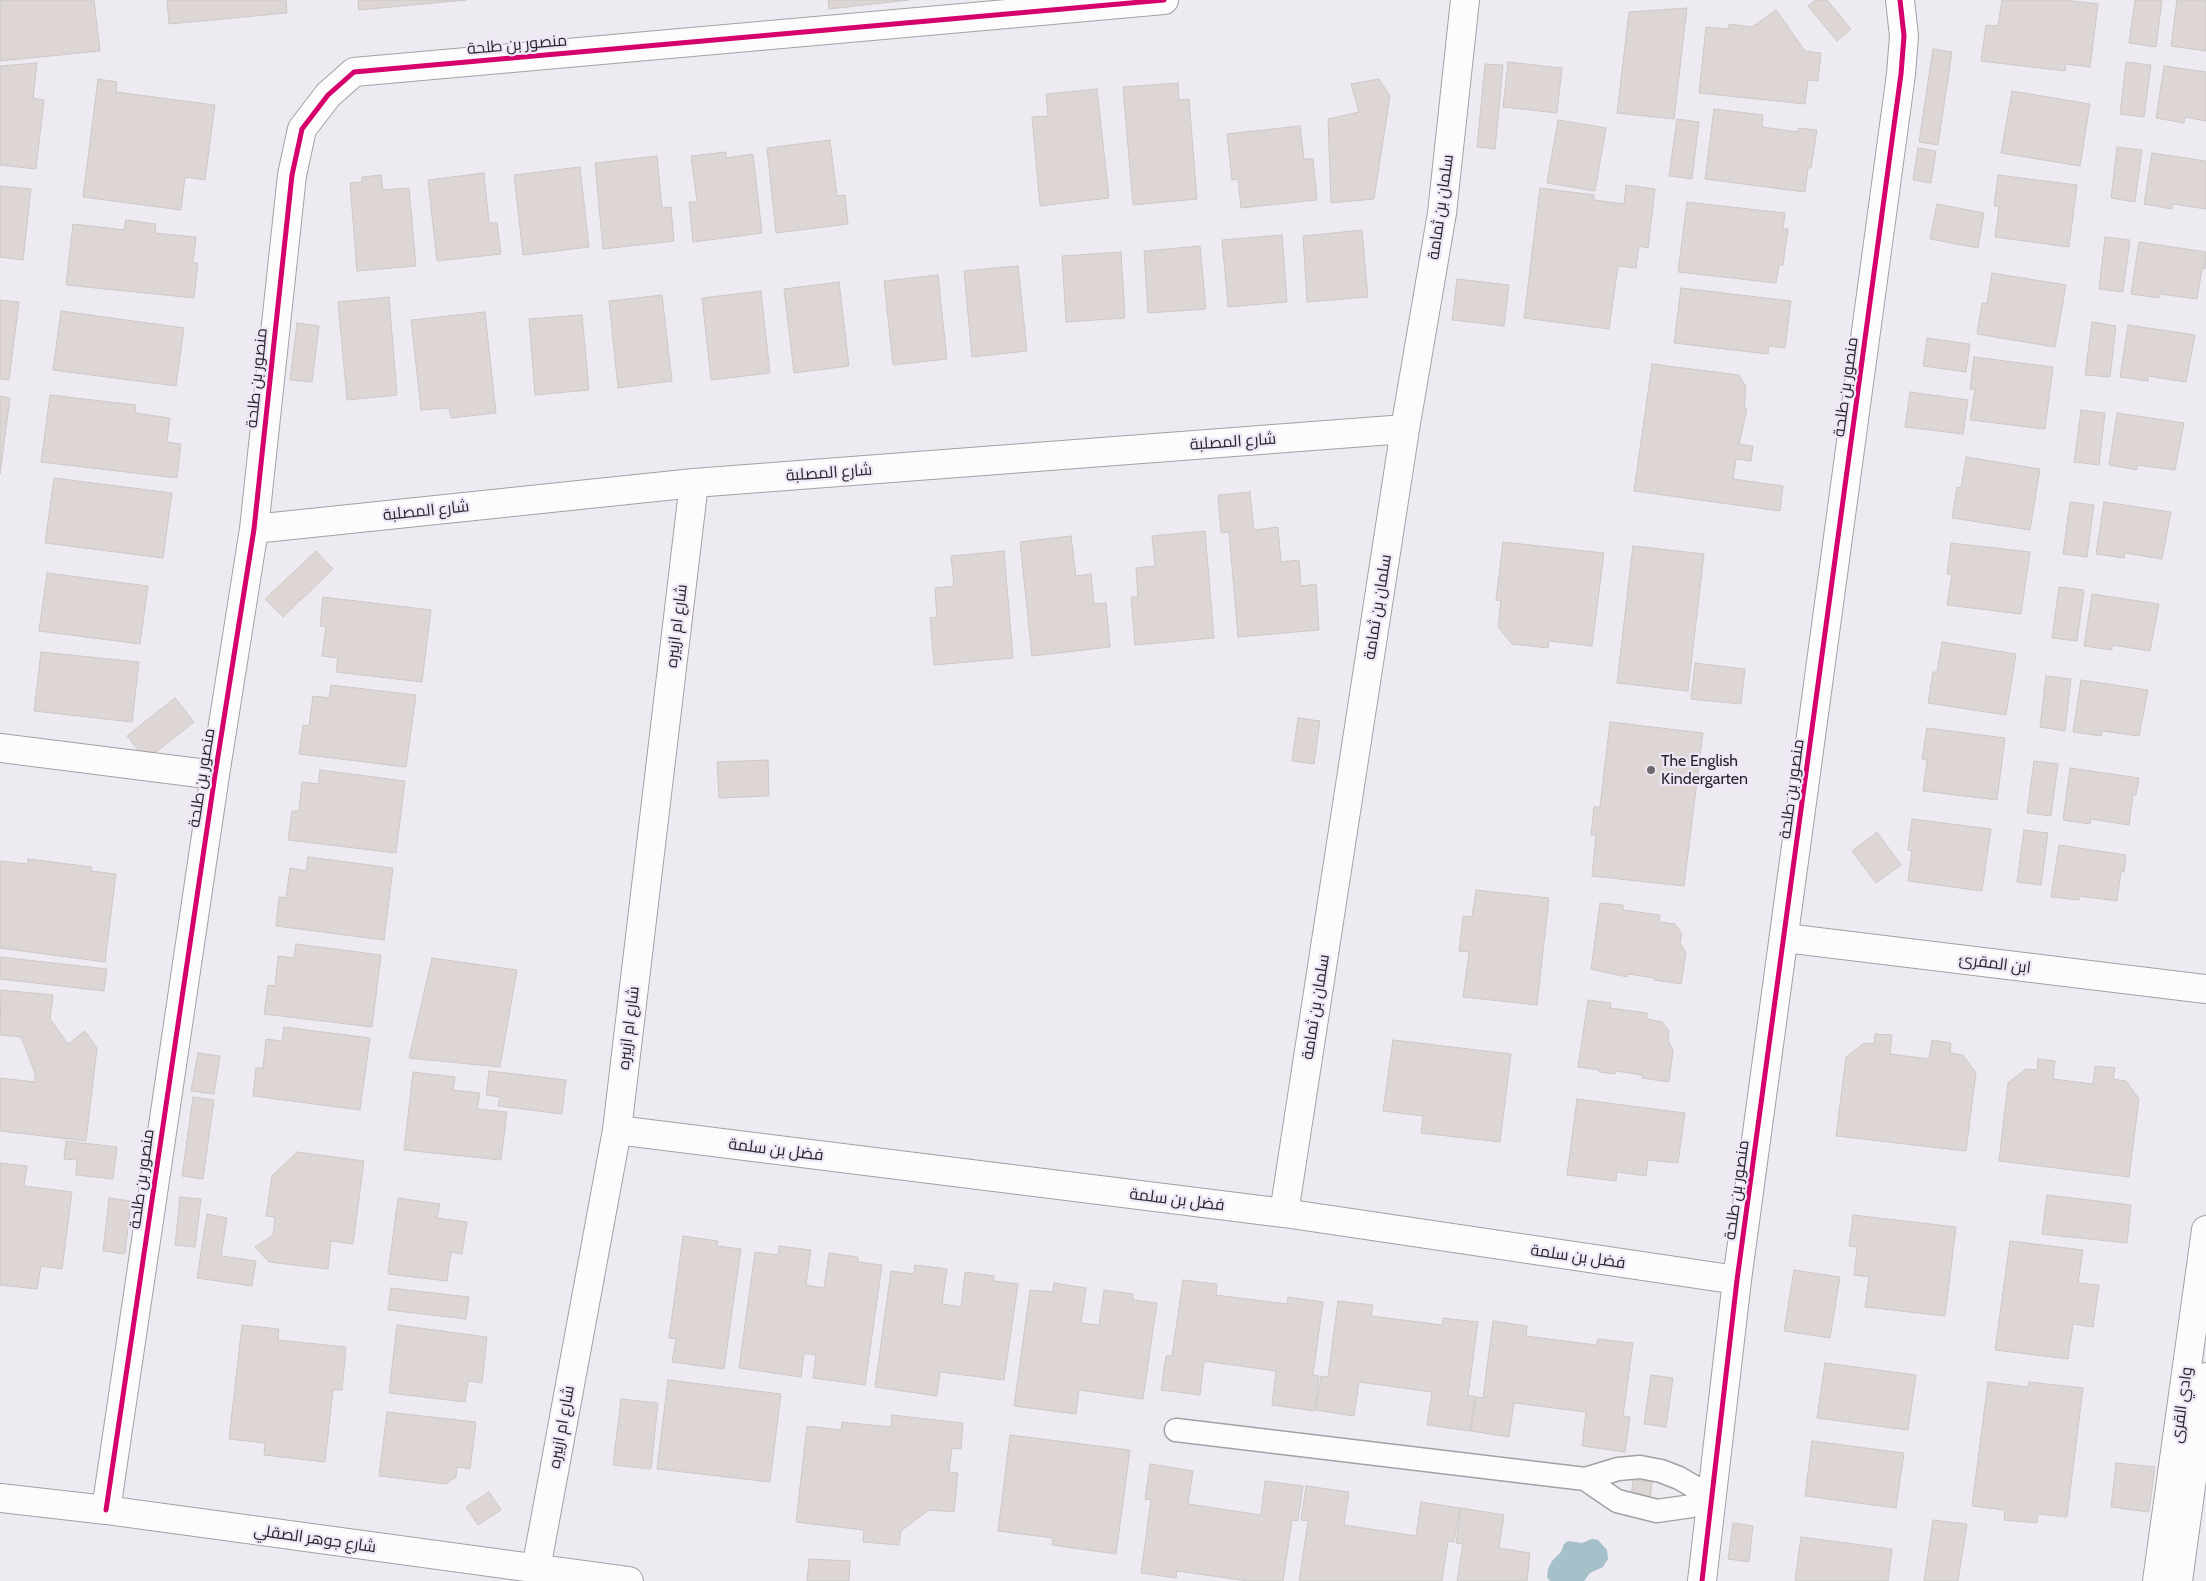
<!DOCTYPE html>
<html>
<head>
<meta charset="utf-8">
<style>
	body { margin:0 }
	canvas { display:block; background:#eeeaf2 }
</style>
</head>
<body>
<canvas width="2206" height="1581"></canvas>
<script>
const c = document.querySelector('canvas').getContext('2d');
c.lineJoin = 'round';
function fillPath(path, color) {
  c.fillStyle = color;
  c.fill(path, 'evenodd');
}
function poly(rows) {
  const path = new Path2D();
  for (const r of rows) {
    path.moveTo(r[0], r[1]);
    for (let i = 2; i < r.length; i += 2) path.lineTo(r[i], r[i + 1]);
  }
  return path;
}
function trace(path, color, width, dash) {
  c.strokeStyle = color;
  c.lineWidth = width;
  c.lineCap = dash ? 'butt' : 'round';
  c.setLineDash(dash || []);
  c.stroke(path);
}
function label(font, color, halo, rows, align = 'center') {
  c.font = font + ' Cabin,Cairo,sans-serif';
  c.lineWidth = 4.5;
  c.setLineDash([]);
  c.textBaseline = 'middle';
  c.strokeStyle = halo;
  c.fillStyle = color;
  for (const [text, x, y, turn = 0] of rows) {
    c.save();
    c.translate(x, y);
    c.rotate((+turn || 0) * Math.PI / 180);
    c.textAlign = isNaN(turn) ? turn : align;
    if (halo) c.strokeText(text, 0, 0);
    c.fillText(text, 0, 0);
    c.restore();
  }
}
fillPath(poly([
	[1592,1539,1598,1540,1607,1550,1608,1559,1603,1567,1590,1573,1584,1581,1550,1581,1547,1577,1548,1569,1552,1561,1561,1552,1564,1544,1568,1541,1582,1543]
]), '#a5c0c9');
const building = poly([
	[0,0,94,0,100,51,0,61,0,0],
	[167,0,286,0,287,13,169,24,167,0],
	[358,0,466,0,359,10,358,0],
	[828,0,909,0,829,9,828,0],
	[1815,0,1827,0,1851,29,1837,41,1808,6,1815,0],
	[2002,0,2064,0,2098,4,2090,67,2066,64,2065,71,1981,61,1986,25,1998,26,2002,0],
	[2135,0,2162,0,2156,47,2129,43,2135,0],
	[2177,0,2206,0,2206,51,2171,46,2177,0],
	[1687,8,1674,119,1617,113,1629,12,1687,8],
	[1776,10,1805,51,1821,53,1818,81,1808,80,1805,104,1699,93,1706,27,1729,29,1729,24,1752,27,1776,10],
	[1933,49,1952,52,1938,145,1919,142,1933,49],
	[1508,62,1562,68,1557,113,1503,107,1508,62],
	[2126,62,2151,65,2144,117,2120,114,2126,62],
	[37,63,33,98,44,100,36,169,0,165,0,66,37,63],
	[1485,64,1503,65,1495,149,1477,147,1485,64],
	[2164,66,2206,72,2206,121,2185,117,2184,123,2156,118,2164,66],
	[98,79,117,82,116,92,215,105,205,180,185,177,181,210,83,197,98,79],
	[1379,79,1390,96,1374,199,1331,203,1328,119,1359,112,1351,84,1379,79],
	[1178,83,1179,100,1189,99,1197,199,1133,205,1123,87,1178,83],
	[1097,89,1109,198,1040,206,1032,117,1048,116,1046,94,1097,89],
	[2012,91,2090,104,2080,166,2001,153,2012,91],
	[1714,109,1763,115,1762,127,1798,132,1798,128,1817,130,1811,168,1808,168,1805,192,1705,179,1714,109],
	[1677,119,1699,122,1692,179,1669,176,1677,119],
	[1558,120,1606,128,1595,191,1547,183,1558,120],
	[1300,126,1304,159,1313,159,1317,200,1241,208,1238,179,1232,180,1227,134,1300,126],
	[830,140,837,196,845,195,848,224,776,233,767,148,830,140],
	[2117,147,2142,150,2135,202,2111,198,2117,147],
	[1918,148,1936,151,1931,183,1913,180,1918,148],
	[726,152,726,158,753,154,762,233,693,242,689,202,697,202,691,156,726,152],
	[2152,153,2206,161,2206,209,2173,204,2172,209,2144,204,2152,153],
	[657,156,662,208,671,207,674,241,603,249,595,163,657,156],
	[580,167,589,247,523,255,514,175,580,167],
	[484,173,489,223,497,223,501,254,437,261,428,180,484,173],
	[381,175,383,190,409,188,416,266,357,271,350,183,362,182,362,177,381,175],
	[1998,175,2077,185,2069,247,1995,237,1999,207,1994,206,1998,175],
	[1626,185,1655,189,1648,248,1639,246,1636,268,1618,266,1609,329,1524,318,1540,188,1594,195,1594,200,1624,204,1626,185],
	[0,186,31,189,23,260,0,257,0,186],
	[1687,202,1785,213,1783,229,1788,229,1783,265,1779,265,1776,283,1678,272,1687,202],
	[1937,204,1984,213,1978,248,1930,239,1937,204],
	[126,220,156,224,155,233,196,237,193,263,198,263,194,298,66,285,73,224,124,230,126,220],
	[1362,230,1368,297,1307,302,1303,236,1362,230],
	[1282,235,1287,302,1228,307,1222,240,1282,235],
	[2105,237,2130,240,2123,292,2099,289,2105,237],
	[2139,242,2206,252,2205,269,2202,269,2197,299,2160,294,2159,298,2131,294,2139,242],
	[1200,246,1206,309,1148,313,1144,251,1200,246],
	[1121,252,1125,318,1066,322,1062,256,1121,252],
	[1018,266,1027,351,972,357,964,271,1018,266],
	[1992,273,2066,285,2055,347,1977,334,1982,303,1987,304,1992,273],
	[938,275,947,359,893,365,884,281,938,275],
	[1457,279,1509,285,1504,326,1452,320,1457,279],
	[839,282,849,366,794,373,784,289,839,282],
	[1681,288,1791,301,1785,348,1769,346,1768,354,1674,343,1681,288],
	[761,291,770,373,711,380,702,298,761,291],
	[662,295,672,381,618,388,609,301,662,295],
	[389,297,397,395,347,400,338,302,389,297],
	[0,300,19,302,9,380,0,379,0,300],
	[61,311,184,328,176,386,53,370,61,311],
	[485,312,496,413,451,418,449,408,421,410,411,320,485,312],
	[582,315,589,390,535,395,529,319,582,315],
	[2092,322,2116,326,2110,377,2085,375,2092,322],
	[297,323,319,326,312,382,290,380,297,323],
	[2128,325,2195,335,2186,382,2148,376,2148,381,2120,377,2128,325],
	[1927,338,1970,344,1966,372,1923,366,1927,338],
	[1974,357,2053,367,2045,429,1970,420,1975,389,1970,389,1974,357],
	[1652,364,1739,375,1746,387,1744,409,1747,409,1739,444,1753,446,1751,461,1736,459,1733,479,1783,486,1780,511,1634,491,1652,364],
	[1910,392,1968,400,1963,434,1905,427,1910,392],
	[50,395,136,405,135,413,170,418,167,442,181,444,177,478,41,462,50,395],
	[0,396,10,398,0,474,0,396],
	[2081,410,2105,413,2099,465,2074,462,2081,410],
	[2117,413,2184,423,2175,470,2137,465,2137,470,2109,465,2117,413],
	[1966,457,2040,469,2030,530,1952,518,1957,487,1961,488,1966,457],
	[54,478,172,493,163,558,45,543,54,478],
	[1250,492,1254,530,1278,527,1281,562,1299,560,1301,586,1316,584,1319,630,1238,637,1229,532,1221,533,1218,495,1250,492],
	[2070,502,2094,505,2087,557,2063,554,2070,502],
	[2104,502,2171,512,2162,559,2125,553,2124,558,2096,554,2104,502],
	[1205,531,1214,638,1135,645,1131,597,1138,597,1136,568,1155,566,1152,536,1205,531],
	[1071,536,1076,576,1091,574,1094,604,1106,603,1110,647,1032,656,1020,542,1071,536],
	[1503,542,1604,553,1592,646,1549,641,1548,648,1512,644,1498,627,1501,601,1496,600,1503,542],
	[1951,543,2030,552,2021,614,1947,605,1952,574,1947,574,1951,543],
	[1633,546,1704,554,1688,691,1617,683,1633,546],
	[316,551,333,569,283,617,265,599,316,551],
	[1004,551,1013,658,934,665,930,618,937,617,935,588,954,586,951,556,1004,551],
	[47,573,148,586,140,644,39,631,47,573],
	[2059,587,2084,590,2077,641,2052,638,2059,587],
	[2092,594,2159,604,2150,651,2112,645,2112,650,2084,646,2092,594],
	[323,597,431,610,422,682,336,672,338,658,322,656,326,627,320,626,323,597],
	[1942,642,2016,654,2006,715,1928,703,1933,672,1937,672,1942,642],
	[41,652,139,662,132,722,34,711,41,652],
	[1695,663,1745,669,1741,704,1691,699,1695,663],
	[2046,676,2071,679,2065,731,2040,727,2046,676],
	[2081,680,2148,690,2139,736,2102,731,2101,736,2073,732,2081,680],
	[331,685,416,695,406,767,299,754,303,725,309,726,313,696,329,698,331,685],
	[175,698,194,722,146,760,127,736,175,698],
	[1298,718,1320,721,1314,764,1292,761,1298,718],
	[1610,722,1703,733,1684,886,1592,876,1596,835,1591,835,1594,807,1600,807,1610,722],
	[1927,728,2005,738,1997,800,1923,791,1927,760,1922,759,1927,728],
	[768,760,769,796,719,798,717,762,768,760],
	[2034,761,2058,764,2051,816,2027,813,2034,761],
	[2070,768,2139,778,2136,795,2133,795,2129,825,2091,819,2090,824,2063,820,2070,768],
	[320,770,405,781,396,853,288,840,292,811,299,811,302,782,318,784,320,770],
	[1912,819,1991,829,1982,891,1908,881,1912,851,1908,850,1912,819],
	[2024,830,2048,833,2041,885,2017,882,2024,830],
	[1877,832,1901,865,1876,883,1852,851,1877,832],
	[2059,845,2126,855,2124,872,2121,871,2117,901,2079,896,2079,900,2051,897,2059,845],
	[308,857,393,868,384,940,276,926,279,897,286,898,290,868,306,871,308,857],
	[28,859,92,867,91,871,116,874,105,962,0,948,0,861,28,864,28,859],
	[1476,890,1549,898,1537,1005,1463,997,1469,952,1459,951,1463,916,1472,917,1476,890],
	[1600,903,1623,905,1623,910,1660,915,1659,922,1675,924,1682,934,1680,943,1686,953,1681,984,1654,980,1655,978,1628,974,1627,977,1591,969,1600,903],
	[296,944,381,955,372,1027,264,1014,268,985,275,986,278,956,294,958,296,944],
	[0,957,107,969,104,991,0,979,0,957],
	[432,958,517,970,500,1067,409,1058,432,958],
	[1,990,53,995,50,1019,68,1044,85,1031,97,1048,86,1141,0,1131,0,1078,35,1082,35,1073,21,1037,0,1035,1,990],
	[1588,1000,1611,1003,1610,1008,1647,1013,1647,1019,1662,1022,1669,1031,1668,1040,1673,1051,1669,1082,1642,1078,1642,1075,1616,1071,1615,1074,1599,1072,1599,1070,1578,1067,1588,1000],
	[284,1027,370,1038,360,1110,253,1096,256,1068,263,1068,266,1039,282,1041,284,1027],
	[1875,1034,1892,1035,1890,1054,1929,1059,1932,1040,1951,1043,1950,1053,1963,1055,1976,1073,1966,1151,1836,1136,1846,1057,1864,1043,1874,1044,1875,1034],
	[1393,1040,1511,1054,1500,1142,1421,1133,1423,1116,1383,1111,1393,1040],
	[198,1053,220,1056,214,1094,191,1091,198,1053],
	[2038,1059,2055,1061,2053,1079,2093,1084,2095,1066,2115,1068,2113,1079,2126,1081,2139,1099,2129,1177,1999,1161,2008,1083,2026,1069,2037,1070,2038,1059],
	[489,1071,566,1080,562,1114,498,1106,500,1097,486,1095,489,1071],
	[413,1072,455,1077,453,1090,480,1093,477,1109,507,1112,501,1160,404,1150,413,1072],
	[193,1097,214,1100,203,1179,182,1176,193,1097],
	[1577,1099,1685,1113,1678,1163,1648,1160,1646,1176,1617,1172,1616,1181,1567,1175,1577,1099],
	[66,1141,117,1147,113,1179,76,1175,77,1160,64,1159,66,1141],
	[297,1152,364,1161,353,1244,331,1241,328,1269,269,1262,255,1247,273,1235,275,1217,266,1216,272,1176,297,1152],
	[0,1163,27,1166,24,1186,72,1192,62,1269,41,1266,37,1289,0,1285,0,1163],
	[2047,1195,2131,1205,2127,1243,2042,1234,2047,1195],
	[180,1197,201,1199,195,1247,175,1245,180,1197],
	[109,1198,131,1201,125,1254,103,1251,109,1198],
	[398,1198,440,1204,437,1218,467,1222,462,1254,451,1252,447,1281,388,1274,398,1198],
	[207,1214,227,1218,221,1256,256,1261,252,1286,197,1278,207,1214],
	[1853,1215,1956,1227,1945,1316,1865,1307,1869,1277,1854,1275,1857,1247,1849,1246,1853,1215],
	[683,1236,718,1241,717,1246,741,1249,724,1369,672,1362,676,1339,669,1338,683,1236],
	[2010,1241,2083,1250,2078,1283,2099,1285,2093,1327,2073,1324,2068,1359,1995,1350,2010,1241],
	[779,1246,811,1250,806,1285,824,1288,829,1253,858,1257,858,1262,882,1265,865,1385,813,1378,816,1355,804,1353,801,1377,739,1368,755,1252,778,1255,779,1246],
	[915,1265,947,1269,942,1304,961,1307,965,1272,994,1276,994,1281,1018,1284,1004,1380,940,1372,937,1396,875,1387,891,1271,914,1274,915,1265],
	[1794,1270,1840,1277,1830,1338,1784,1331,1794,1270],
	[1183,1280,1217,1284,1216,1295,1287,1304,1288,1297,1323,1302,1313,1375,1319,1376,1315,1411,1272,1405,1276,1371,1204,1361,1200,1395,1161,1390,1166,1356,1172,1356,1183,1280],
	[1054,1283,1086,1288,1081,1323,1099,1325,1104,1290,1133,1294,1133,1300,1157,1303,1143,1399,1079,1390,1076,1414,1014,1406,1030,1290,1053,1292,1054,1283],
	[391,1288,469,1297,466,1319,388,1310,391,1288],
	[1338,1301,1373,1305,1371,1316,1442,1325,1443,1318,1478,1322,1468,1396,1475,1396,1470,1431,1427,1425,1432,1392,1359,1382,1354,1416,1316,1410,1321,1376,1328,1377,1338,1301],
	[1493,1321,1527,1326,1526,1336,1596,1345,1598,1339,1633,1343,1623,1416,1630,1417,1625,1452,1582,1446,1586,1412,1514,1403,1509,1437,1471,1431,1476,1397,1483,1398,1493,1321],
	[242,1325,279,1329,278,1340,346,1347,342,1390,333,1390,325,1462,264,1455,265,1443,229,1439,242,1325],
	[397,1325,487,1337,482,1383,468,1381,465,1402,389,1393,397,1325],
	[1825,1363,1916,1375,1908,1430,1817,1418,1825,1363],
	[1651,1375,1673,1378,1666,1427,1644,1424,1651,1375],
	[668,1380,781,1394,770,1482,657,1469,668,1380],
	[1988,1382,2028,1387,2029,1382,2083,1388,2067,1517,2038,1514,2037,1523,2004,1520,2005,1510,1972,1506,1988,1382],
	[621,1399,658,1403,651,1469,613,1465,621,1399],
	[387,1412,476,1422,470,1469,457,1467,456,1477,446,1484,379,1476,387,1412],
	[892,1415,963,1423,961,1449,952,1448,949,1472,958,1473,954,1512,929,1510,901,1531,899,1545,863,1542,864,1530,796,1522,807,1426,841,1430,842,1422,891,1427,892,1415],
	[1010,1435,1130,1450,1116,1554,1052,1545,1053,1538,998,1531,1010,1435],
	[1812,1441,1904,1453,1896,1508,1805,1496,1812,1441],
	[2116,1463,2155,1467,2149,1512,2111,1507,2116,1463],
	[1150,1464,1193,1471,1188,1504,1261,1515,1265,1481,1303,1486,1298,1521,1292,1520,1283,1581,1248,1581,1177,1571,1176,1578,1141,1573,1151,1500,1145,1499,1150,1464],
	[1633,1480,1652,1482,1650,1500,1631,1499,1633,1480],
	[1306,1486,1349,1492,1344,1525,1416,1536,1421,1502,1460,1508,1454,1542,1448,1541,1442,1581,1299,1581,1308,1521,1301,1520,1306,1486],
	[489,1492,501,1510,478,1525,466,1507,489,1492],
	[1461,1508,1504,1515,1499,1548,1530,1553,1527,1581,1457,1581,1463,1544,1456,1543,1461,1508],
	[1933,1520,1967,1524,1958,1581,1924,1581,1933,1520],
	[1733,1523,1753,1526,1749,1562,1728,1559,1733,1523],
	[1801,1537,1892,1549,1888,1581,1795,1581,1801,1537],
	[809,1559,850,1561,849,1581,807,1581,809,1559]
]);
fillPath(building, '#ddd6d5');
trace(building, '#ccc8c9', 1);
const lane = poly([
	[1176,1430,1585,1479,1618,1469,1640,1467,1661,1471,1679,1478,1710,1496],
	[1585,1479,1617,1501,1657,1511,1692,1506,1710,1496]
]);
const street = poly([
	[254,529,694,483,1405,429],
	[0,748,215,775],
	[1785,938,2206,989],
	[617,1130,1284,1213,1737,1280],
	[1284,1213,1405,429,1442,213,1465,0],
	[0,1498,106,1510,629,1581],
	[106,1510,215,775,254,529,292,175,302,129,328,95,354,72,1164,0],
	[536,1569,617,1130,694,483],
	[1702,1581,1737,1280,1901,74,1904,36,1900,0],
	[2157,1581,2206,1230],
	[2178,1581,2206,1377]
]);
trace(lane, '#a3a0a6', 25);
trace(street, '#a3a0a6', 30);
trace(lane, '#fcfcfd', 22);
trace(street, '#fcfcfd', 28);
trace(poly([
	[106,1510,215,775,254,529,292,175,302,129,328,95,354,72,1164,0],
	[1702,1581,1737,1280,1901,74,1904,36,1900,0]
]), '#d6006c', 5);
for (const [x, y, r, color] of [
	[1651,770,5,"#6c696f"]
]) {
  const dot = new Path2D();
  dot.arc(x, y, r, 0, 2 * Math.PI);
  c.fillStyle = color;
  c.fill(dot);
  trace(dot, '#eee6f6', 2);
}
label('16px', '#262429', '#eee6f6', [
	["منصور بن طلحة",517,45,-5],
	["سلمان بن ثمامة",1441,207,-82],
	["منصور بن طلحة",257,378,-84],
	["منصور بن طلحة",1846,387,-82],
	["شارع المصلبة",1233,442,-4],
	["شارع المصلبة",829,473,-4],
	["شارع المصلبة",426,511,-6],
	["سلمان بن ثمامة",1378,607,-81],
	["شارع ام ازبيره",677,626,-83],
	["منصور بن طلحة",202,778,-81],
	["منصور بن طلحة",1792,789,-82],
	["ابن المقرئ",1995,964,7],
	["سلمان بن ثمامة",1316,1007,-81],
	["شارع ام ازبيره",629,1028,-83],
	["فضل بن سلمة",776,1150,7],
	["منصور بن طلحة",142,1179,-82],
	["منصور بن طلحة",1737,1190,-82],
	["فضل بن سلمة",1177,1200,7],
	["فضل بن سلمة",1578,1257,8],
	["وادي القرى",2182,1405,-82],
	["شارع ام ازبيره",562,1427,-80],
	["شارع جوهر الصقلي",315,1539,8]
]);
label('16px', '#262429', '#eee6f6', [
	["The English",1661,761],
	["Kindergarten",1661,779]
], 'left');
</script>
</body>
</html>
